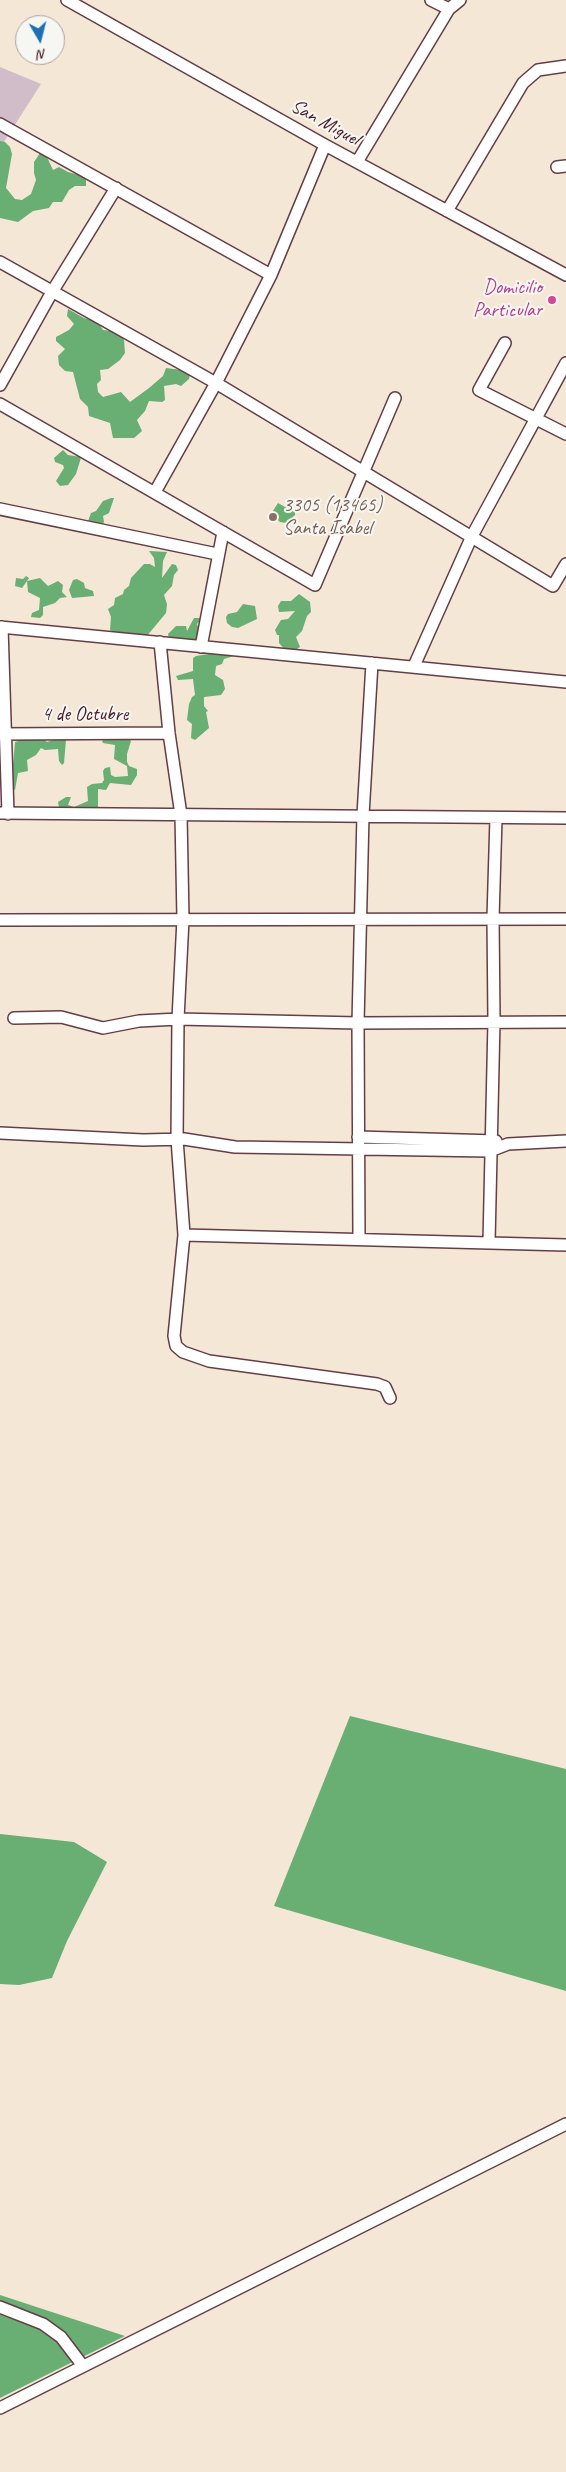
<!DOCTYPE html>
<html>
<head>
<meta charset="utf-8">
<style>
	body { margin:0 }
	#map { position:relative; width:566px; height:2472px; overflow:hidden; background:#f4e7d6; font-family:Caveat,sans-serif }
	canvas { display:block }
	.north { position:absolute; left:15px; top:15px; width:50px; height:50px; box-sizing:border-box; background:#f6f6f2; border:1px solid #b1a0a2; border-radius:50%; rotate:172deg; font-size:14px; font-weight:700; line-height:20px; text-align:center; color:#4a1f2b }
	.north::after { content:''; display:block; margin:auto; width:18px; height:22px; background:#1f6fb2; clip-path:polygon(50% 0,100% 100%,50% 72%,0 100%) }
</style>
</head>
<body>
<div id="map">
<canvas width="566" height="2472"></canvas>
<div class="north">N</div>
</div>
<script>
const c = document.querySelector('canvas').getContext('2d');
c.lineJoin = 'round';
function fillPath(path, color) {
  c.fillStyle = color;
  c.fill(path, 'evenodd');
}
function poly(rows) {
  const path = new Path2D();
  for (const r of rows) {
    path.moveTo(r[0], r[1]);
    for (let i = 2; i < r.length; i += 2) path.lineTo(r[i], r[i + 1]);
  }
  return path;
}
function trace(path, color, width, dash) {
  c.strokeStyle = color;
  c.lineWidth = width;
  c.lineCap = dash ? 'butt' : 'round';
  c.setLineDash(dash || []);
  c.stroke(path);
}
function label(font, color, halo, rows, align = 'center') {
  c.font = font + ' Caveat,sans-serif';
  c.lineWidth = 4;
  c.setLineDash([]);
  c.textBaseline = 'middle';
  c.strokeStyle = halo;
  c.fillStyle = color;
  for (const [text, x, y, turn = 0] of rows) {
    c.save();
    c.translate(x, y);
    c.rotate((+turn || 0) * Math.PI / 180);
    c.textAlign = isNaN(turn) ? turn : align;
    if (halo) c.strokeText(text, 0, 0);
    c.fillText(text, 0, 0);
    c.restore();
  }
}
fillPath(poly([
	[0,67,41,84,0,148]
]), '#d1bdc9');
fillPath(poly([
	[0,141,5,142,10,147,12,154,6,188,15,199,22,200,31,194,36,180,34,173,34,162,40,153,44,153,46,155,53,170,59,167,68,172,83,176,86,178,86,186,75,186,69,190,62,202,53,202,49,208,33,211,18,222,0,218],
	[68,309,84,318,98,322,103,330,112,331,122,337,124,340,125,353,120,360,108,369,100,370,101,380,97,384,98,392,103,397,121,392,130,402,149,388,163,376,166,368,182,370,190,374,189,379,181,386,176,384,164,386,165,400,162,402,149,401,145,411,137,420,142,431,134,438,113,438,110,423,89,416,88,407,80,399,73,372,65,371,59,365,58,356,65,349,56,341,56,337,69,330,74,324,67,316],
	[63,450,68,455,81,457,80,461,76,474,68,485,60,486,56,481,64,468,63,465,55,462,54,458],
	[111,498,114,498,109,513,103,516,104,522,102,526,87,524,91,513,96,511,103,501],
	[278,503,285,507,288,506,295,512,295,515,286,523,280,522,271,514],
	[149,551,167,552,163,561,162,578,172,564,176,565,178,570,174,575,172,586,164,595,167,604,166,613,146,637,140,634,119,635,110,630,111,617,108,609,114,605,115,598,123,594,124,590,129,586,131,578,144,564,150,564,155,567,154,558],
	[26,576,29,578,27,581,40,578,48,586,58,581,63,585,62,592,67,597,60,598,55,603,43,607,43,615,40,618,31,617,32,613,39,610,40,598,28,592,27,581,22,588,15,586,16,578,23,579],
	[77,579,84,583,85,588,93,591,94,596,72,598,69,590,73,580],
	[299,594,310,602,311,612,307,616,302,631,296,637,300,647,293,652,286,651,279,643,279,635,277,635,275,630,281,620,288,619,295,611,279,612,278,606,281,601,291,601],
	[243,604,255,606,257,619,238,628,232,627,227,623,226,617,228,614,237,612],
	[194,618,202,618,197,624,200,633,196,642,170,642,168,634,176,626,186,626,187,631],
	[215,653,237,655,224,659,222,664,216,666,215,675,223,680,225,689,221,695,204,697,204,706,208,711,206,712,209,728,195,740,191,738,192,724,187,720,189,704,192,697,195,695,193,679,178,680,176,676,193,671,193,658,196,656],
	[62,737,66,740,64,763,62,765,59,761,58,749,45,750,41,748,36,755,27,760,28,771,18,773,15,790,11,788,15,742,24,739,44,739,47,742],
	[105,739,129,739,131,741,127,754,127,762,129,766,137,769,137,775,131,785,110,783,106,790,98,789,98,808,94,811,59,807,58,802,66,797,71,797,68,805,74,807,88,801,87,787,92,784,102,783,104,780,103,771,105,768,110,767,111,775,115,777,128,776,127,766,114,759,115,745,103,743,102,741],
	[350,1716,566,1769,566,1991,274,1906],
	[0,1834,74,1842,107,1862,67,1941,52,1978,19,1985,0,1984],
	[0,2295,125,2336,0,2398]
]), '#69ae73');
const minor = poly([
	[67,0,325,145,566,275],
	[431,0,449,9],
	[0,124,271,275],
	[357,162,449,9,460,0],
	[557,167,566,166],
	[447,211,523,83,538,70,566,66],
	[0,262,216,383,553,586,566,564],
	[505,343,479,390,566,434],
	[0,385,52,292,116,188],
	[0,404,315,585,395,398],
	[155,492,216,383,271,275,325,145],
	[0,509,217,554],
	[0,627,566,682],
	[2,627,8,814],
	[160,642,169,733,181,815,183,919,178,1019,177,1139,184,1235,174,1336,176,1346,183,1352,209,1361,377,1384,385,1387,390,1398],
	[201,647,223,532],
	[414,666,472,536,566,363],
	[0,734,169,733],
	[0,813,566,818],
	[0,920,566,919],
	[14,1018,61,1017,103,1028,139,1021,178,1019,358,1023,566,1022],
	[0,1133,143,1140,184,1139,235,1147,490,1151,508,1144,566,1141],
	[358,1137,496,1141],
	[184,1235,566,1245],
	[359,1238,358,1023,363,815,372,663],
	[489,1242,494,1021,493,918,496,818],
	[0,2307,43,2324,61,2337,83,2366],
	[0,2408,566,2124]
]);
trace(minor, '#643d45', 14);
trace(minor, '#fff', 11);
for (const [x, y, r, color] of [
	[552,300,5,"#d1479c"],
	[273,517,5,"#8d6e63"]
]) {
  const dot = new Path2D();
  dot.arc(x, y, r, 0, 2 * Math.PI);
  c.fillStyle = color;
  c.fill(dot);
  trace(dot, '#f6f6f2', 2);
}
label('20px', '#4a1f2b', '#f6f6f2', [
	["San Miguel",325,123,29],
	["4 de Octubre",85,715]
]);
label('20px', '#b23c85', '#f6f6f2', [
	["Domicilio",542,288],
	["Particular",542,311]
], 'right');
label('20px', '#785e54', '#f6f6f2', [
	["3305 (13465)",283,506],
	["Santa Isabel",283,529]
], 'left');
</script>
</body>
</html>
